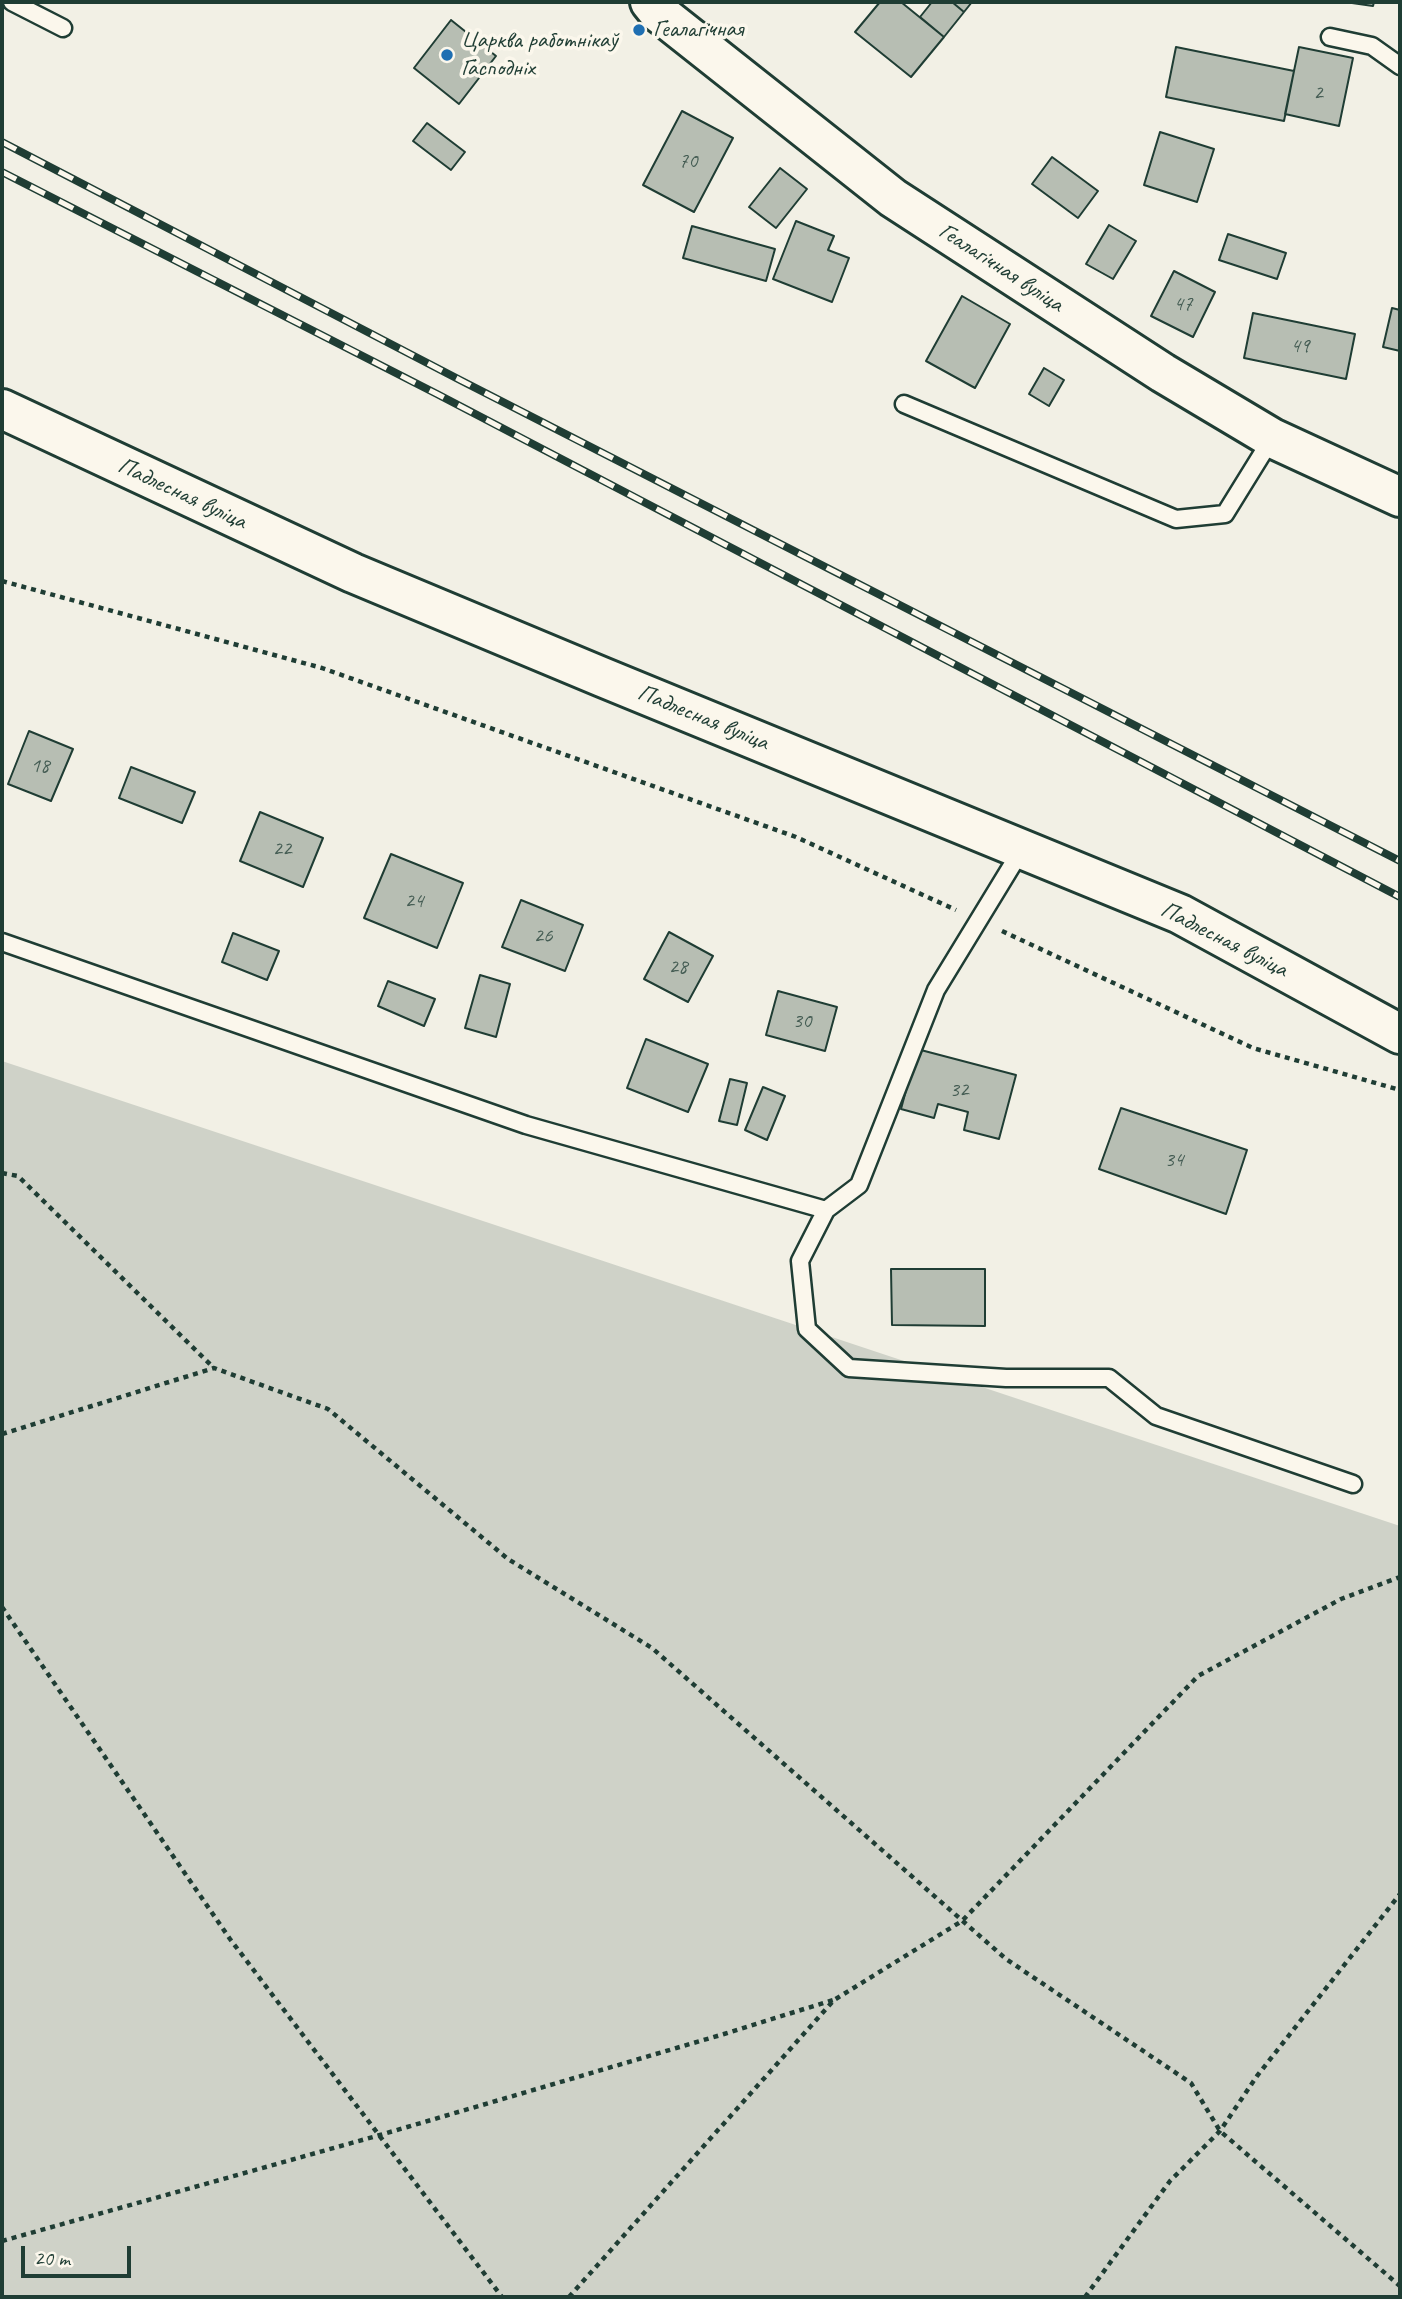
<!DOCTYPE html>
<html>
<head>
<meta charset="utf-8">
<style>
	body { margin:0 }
	#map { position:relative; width:1402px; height:2299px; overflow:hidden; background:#f2f0e5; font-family:Caveat,sans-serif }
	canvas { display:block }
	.frame { position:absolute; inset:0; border:4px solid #1f3d34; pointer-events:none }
	.scale { position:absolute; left:21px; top:2246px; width:110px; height:32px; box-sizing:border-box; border:4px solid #1f3d34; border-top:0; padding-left:9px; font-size:21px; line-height:24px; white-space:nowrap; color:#1f3d34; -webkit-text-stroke:5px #fbf7ec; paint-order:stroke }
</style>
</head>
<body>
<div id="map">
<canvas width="1402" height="2299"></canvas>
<div class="frame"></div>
<div class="scale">20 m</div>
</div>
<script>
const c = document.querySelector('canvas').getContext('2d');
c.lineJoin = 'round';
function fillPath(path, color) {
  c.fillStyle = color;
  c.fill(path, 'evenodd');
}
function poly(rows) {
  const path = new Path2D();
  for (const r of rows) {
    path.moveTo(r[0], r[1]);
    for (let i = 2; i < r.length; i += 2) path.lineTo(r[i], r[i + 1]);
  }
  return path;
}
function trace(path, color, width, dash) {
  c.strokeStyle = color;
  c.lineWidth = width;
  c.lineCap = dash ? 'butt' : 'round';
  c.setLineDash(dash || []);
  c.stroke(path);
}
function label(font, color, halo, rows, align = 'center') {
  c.font = font + ' Caveat,sans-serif';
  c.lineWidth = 7;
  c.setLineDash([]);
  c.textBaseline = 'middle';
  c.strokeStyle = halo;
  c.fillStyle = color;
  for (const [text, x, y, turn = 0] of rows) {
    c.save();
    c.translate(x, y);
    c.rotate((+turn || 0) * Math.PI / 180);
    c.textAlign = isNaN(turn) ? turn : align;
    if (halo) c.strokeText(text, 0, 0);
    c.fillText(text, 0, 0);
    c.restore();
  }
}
fillPath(poly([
	[2,1061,1400,1526,1400,2297,2,2297]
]), '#cfd2c8');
const building = poly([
	[880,2,901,2,944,37,911,77,855,32,880,2],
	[932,2,952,2,964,12,944,37,920,17,932,2],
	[952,2,972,2,964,12,952,2],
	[1345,2,1374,2,1373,6,1345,2],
	[451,20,496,56,459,104,414,68,451,20],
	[1176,47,1294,71,1284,121,1166,97,1176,47],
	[1299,47,1353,58,1339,126,1285,114,1299,47],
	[682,111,733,138,694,212,643,185,682,111],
	[427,123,465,152,451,170,413,141,427,123],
	[1160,132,1214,149,1197,202,1144,185,1160,132],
	[1052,157,1098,191,1078,218,1032,184,1052,157],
	[780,168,807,189,776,228,749,207,780,168],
	[796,221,834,236,828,250,849,258,832,302,773,279,796,221],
	[1109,225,1136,241,1113,279,1086,264,1109,225],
	[692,226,775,249,766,281,683,258,692,226],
	[1228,234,1286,253,1277,279,1219,260,1228,234],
	[1174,271,1215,292,1193,337,1151,316,1174,271],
	[962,296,1010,324,975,388,926,361,962,296],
	[1392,308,1400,310,1400,351,1383,347,1392,308],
	[1253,313,1355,334,1346,379,1244,358,1253,313],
	[1044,368,1064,380,1049,406,1029,394,1044,368],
	[29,731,73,749,51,801,8,784,29,731],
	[131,767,195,792,182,823,119,798,131,767],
	[260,812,323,838,303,887,240,861,260,812],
	[391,854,463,883,437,948,364,918,391,854],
	[521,900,583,925,565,971,502,947,521,900],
	[669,932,713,956,688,1002,644,979,669,932],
	[233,933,279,951,267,980,222,962,233,933],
	[480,975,510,984,496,1037,465,1028,480,975],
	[388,981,435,999,424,1026,378,1006,388,981],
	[778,991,837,1007,825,1051,766,1035,778,991],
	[646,1039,708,1064,688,1112,627,1088,646,1039],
	[917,1049,1016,1075,999,1139,964,1130,968,1112,938,1104,934,1118,901,1109,917,1049],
	[730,1079,747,1083,737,1125,719,1121,730,1079],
	[763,1087,785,1096,767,1140,745,1130,763,1087],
	[1121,1108,1247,1150,1226,1214,1099,1169,1121,1108],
	[891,1269,985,1269,985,1326,892,1325,891,1269]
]);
fillPath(building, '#b7beb3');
trace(building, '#1f3d34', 2);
const lane = poly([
	[12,2,63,28],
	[1330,37,1372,46,1400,66],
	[904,404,1176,519,1225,514,1272,438],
	[2,942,526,1125,826,1210,859,1185,936,990,1022,849],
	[826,1210,800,1261,807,1329,849,1368,1006,1378,1109,1378,1156,1416,1353,1484]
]);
const secondary = poly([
	[650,2,658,12,893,198,1163,373,1272,438,1400,497],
	[2,409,353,573,602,677,1180,914,1400,1034]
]);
trace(lane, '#1f3d34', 21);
trace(secondary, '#1f3d34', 44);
trace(poly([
	[2,581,322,668,796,837,956,910],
	[1002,931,1253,1048,1400,1090],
	[2,1173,18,1176,214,1368],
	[2,1434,214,1368,328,1409,508,1559,652,1648,1006,1959,1191,2083,1220,2131,1400,2286],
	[2,1607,230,1939,502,2297],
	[2,2241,380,2135,724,2034,833,2000],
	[569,2297,834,2000,962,1921,1198,1676,1341,1599,1400,1577],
	[1085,2297,1170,2181,1220,2131,1257,2076,1400,1894]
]), '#1f3d34', 4.5, [5, 5]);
trace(lane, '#fbf7ec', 16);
trace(secondary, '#fbf7ec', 38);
const rail = poly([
	[2,142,460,380,1400,861],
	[2,172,437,394,1400,897]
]);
trace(rail, '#1f3d34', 8);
trace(rail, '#fbf7ec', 5, [16]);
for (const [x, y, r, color] of [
	[639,30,7,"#1f6fb2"],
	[447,55,7,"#1f6fb2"]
]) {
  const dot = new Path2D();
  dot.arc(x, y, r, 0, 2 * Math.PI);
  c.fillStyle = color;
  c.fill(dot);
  trace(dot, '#fbf7ec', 2.5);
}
label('21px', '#455d54', null, [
	["2",1318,93],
	["70",688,161],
	["47",1183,304],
	["49",1300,346],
	["18",40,766],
	["22",282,849],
	["24",414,901],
	["26",543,936],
	["28",678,967],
	["30",802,1021],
	["32",959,1090],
	["34",1174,1160]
]);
label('24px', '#1f3d34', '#fbf7ec', [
	["Геалагічная",653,30],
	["Царква работнікаў",461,41],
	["Гасподніх",461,69]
], 'left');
label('24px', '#1f3d34', '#fbf7ec', [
	["Геалагічная вуліца",1001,268,33],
	["Падлесная вуліца",182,494,25],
	["Падлесная вуліца",703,718,22],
	["Падлесная вуліца",1224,940,27]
]);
</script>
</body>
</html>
